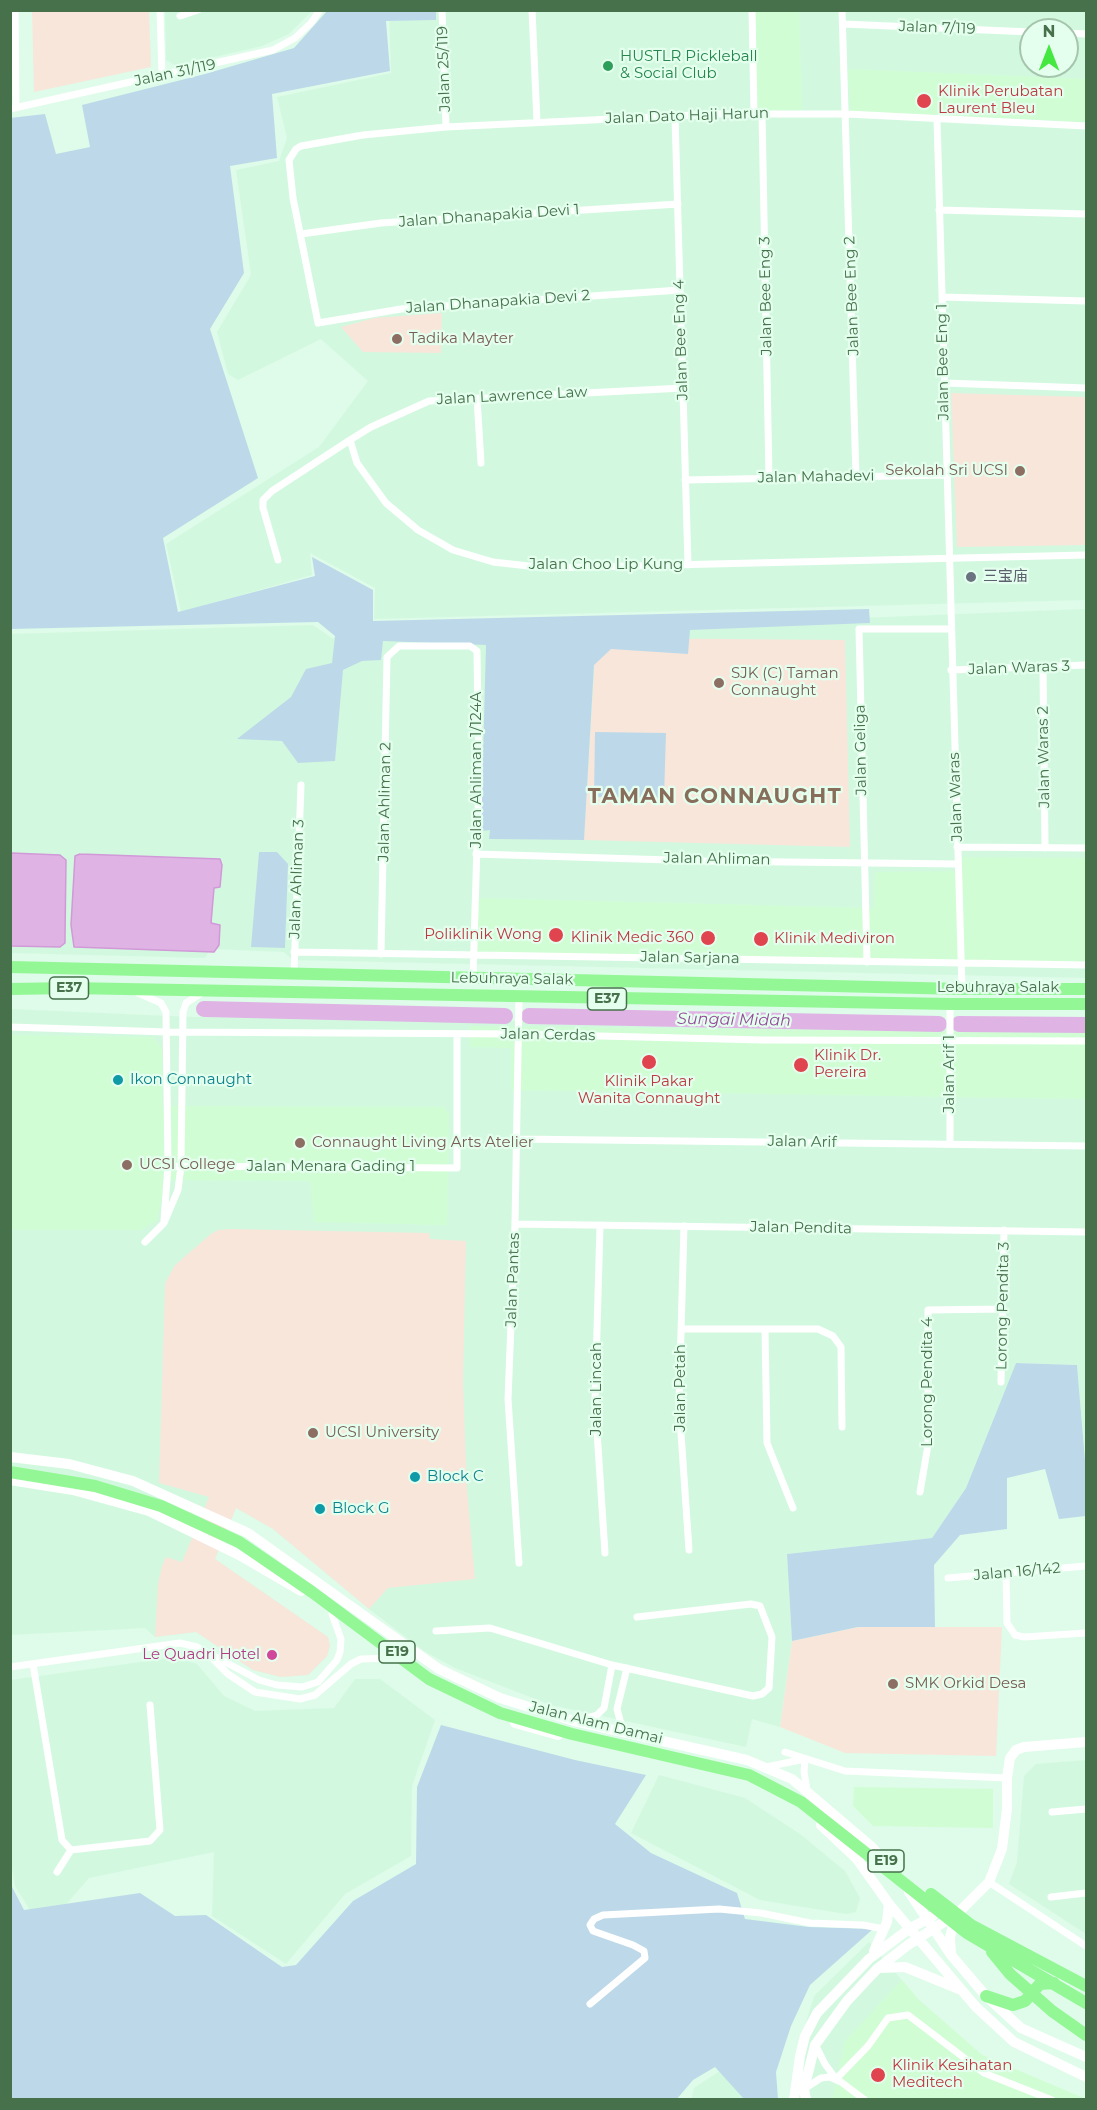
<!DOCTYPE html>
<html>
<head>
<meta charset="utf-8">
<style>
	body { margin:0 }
	#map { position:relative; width:1097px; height:2110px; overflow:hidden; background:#defce9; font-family:Montserrat,sans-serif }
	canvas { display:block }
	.frame { position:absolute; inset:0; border:12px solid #46714b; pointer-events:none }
	.north { position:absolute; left:1019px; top:18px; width:60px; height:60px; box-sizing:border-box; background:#e4ffee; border:2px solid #a5c6ad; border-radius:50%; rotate:0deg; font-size:16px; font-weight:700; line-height:24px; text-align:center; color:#46714b }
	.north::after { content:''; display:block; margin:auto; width:21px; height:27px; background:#44e841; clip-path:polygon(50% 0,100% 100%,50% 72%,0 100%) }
</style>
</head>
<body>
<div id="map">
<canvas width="1097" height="2110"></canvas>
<div class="frame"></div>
<div class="north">N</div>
</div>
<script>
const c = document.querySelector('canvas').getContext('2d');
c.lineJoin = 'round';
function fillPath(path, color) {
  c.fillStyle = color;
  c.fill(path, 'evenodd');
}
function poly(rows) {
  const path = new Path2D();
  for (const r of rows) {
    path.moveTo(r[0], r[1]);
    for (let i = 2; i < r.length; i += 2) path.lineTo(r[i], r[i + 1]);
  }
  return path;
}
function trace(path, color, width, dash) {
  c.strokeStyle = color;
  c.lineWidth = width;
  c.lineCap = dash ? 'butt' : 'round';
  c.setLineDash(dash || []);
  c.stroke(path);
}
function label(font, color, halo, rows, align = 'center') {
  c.font = font + ' Montserrat,"Noto Sans SC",sans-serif';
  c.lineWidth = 4.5;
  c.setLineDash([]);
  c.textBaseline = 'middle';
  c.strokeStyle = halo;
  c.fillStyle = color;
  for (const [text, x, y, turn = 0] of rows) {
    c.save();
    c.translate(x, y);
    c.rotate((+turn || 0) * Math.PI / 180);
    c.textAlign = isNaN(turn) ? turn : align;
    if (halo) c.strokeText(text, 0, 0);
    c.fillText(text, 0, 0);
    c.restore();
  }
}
fillPath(poly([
	[165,11,312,11,289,34,262,46,176,66,166,60],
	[389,11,1086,11,1086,600,374,619,375,588,310,553,312,575,181,612,166,544,319,447,368,381,321,339,238,380,228,374,217,332,251,275,236,170,279,161,287,138,277,97,391,73],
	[1031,30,1067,30,1067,66,1031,66],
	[1086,609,1086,978,293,960,284,952,211,949,205,958,11,953,10,634,313,625,332,638,486,638,860,618],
	[10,1009,193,1017,1086,1028,1086,1472,1077,1365,1016,1363,966,1488,932,1538,787,1554,792,1641,780,1727,752,1719,746,1747,551,1705,455,1668,424,1651,369,1609,273,1529,236,1508,215,1559,328,1637,330,1646,327,1656,308,1675,281,1677,253,1670,196,1632,155,1637,145,1628,11,1635],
	[177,1657,197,1664,224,1696,255,1711,334,1708,355,1679,380,1679,435,1720,412,1786,411,1856,345,1894,286,1964,212,1916,214,1852,89,1878,43,1931,15,1886,11,1862,10,1680],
	[1086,1760,1086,1934,1009,1884,1017,1862,1024,1776,1036,1764],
	[659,1775,745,1798,800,1834,845,1871,860,1898,856,1912,846,1914,760,1900,631,1833],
	[869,1942,919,2000,982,2055,1086,2100,791,2100,795,2059,814,1996],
	[723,2069,761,2099,691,2100,694,2088]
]), '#d2f9df');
fillPath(poly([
	[755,11,799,11,802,110,758,110],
	[848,69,1086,79,1086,122,850,111],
	[963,857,1086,858,1086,962,470,957,473,898,874,908,875,872,962,871],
	[470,1026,1086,1033,1086,1099,511,1090,511,1048,470,1047],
	[11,1035,152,1037,162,1048,162,1106,444,1107,449,1114,447,1225,314,1222,310,1181,165,1180,157,1220,141,1230,11,1230],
	[854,1787,993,1789,993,1828,873,1826,853,1806],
	[902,1980,919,2000,982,2055,1086,2099,832,2100,845,2041]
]), '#d1fdd4');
fillPath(poly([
	[32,11,149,11,151,67,34,92],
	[442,313,441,353,363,352,341,327,374,318],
	[951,393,1086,397,1086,545,957,547],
	[596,638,845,640,850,847,584,840],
	[231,1229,429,1233,430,1239,466,1241,463,1383,467,1489,475,1579,388,1588,369,1609,273,1529,236,1508,215,1559,328,1637,330,1646,327,1656,308,1675,281,1677,253,1670,196,1632,155,1637,158,1584,162,1566,166,1557,182,1562,209,1497,159,1483,165,1283,175,1265,211,1234,218,1230],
	[858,1627,1002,1627,996,1756,845,1753,780,1727,792,1641]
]), '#f8e6db');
fillPath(poly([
	[327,11,436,11,436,20,386,21,390,71,272,94,277,158,230,166,244,273,210,329,258,478,163,538,178,612,315,576,312,557,373,590,373,621,869,609,870,623,690,630,688,654,611,649,594,665,584,840,489,839,490,830,481,831,486,645,383,641,381,660,362,661,343,670,335,761,298,763,282,741,237,739,291,697,306,669,332,663,335,636,318,622,11,629,10,118,45,114,56,154,90,147,82,105,205,74,294,48],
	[595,732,666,733,664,798,594,797],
	[259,852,277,852,288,864,285,948,251,947],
	[1016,1363,1077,1365,1086,1472,1086,1516,1059,1519,1045,1469,1007,1478,1007,1529,960,1535,934,1565,935,1627,858,1627,792,1641,787,1554,932,1538,966,1488],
	[441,1725,575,1760,646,1775,615,1824,651,1853,737,1893,745,1919,809,1927,873,1929,810,1985,791,2026,776,2072,778,2099,744,2099,715,2067,693,2080,676,2100,11,2099,10,1883,24,1910,140,1893,175,1916,206,1915,282,1967,296,1965,353,1901,416,1864,417,1787]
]), '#bdd9e9');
const water = poly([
	[11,853,60,855,66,860,65,936,65,943,60,947,11,946,11,853],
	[80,854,220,859,222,865,220,887,214,888,211,923,220,925,219,945,214,952,74,947,71,925,75,856,80,854]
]);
fillPath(water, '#e0b3e5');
trace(water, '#d199d7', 1.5);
trace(poly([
	[204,1009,505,1016],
	[529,1016,939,1024],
	[959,1024,1086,1025]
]), '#e0b3e5', 16);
trace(poly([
	[15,10,16,108],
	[160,10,162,76],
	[442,10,446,127],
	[532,10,537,122],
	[752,10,754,113],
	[842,10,856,477],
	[180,16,198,10],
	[843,24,1031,32],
	[1067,33,1086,34],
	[10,109,273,50,295,38,311,23,320,10],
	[762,113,769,478],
	[675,116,688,565],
	[937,119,962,989],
	[939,210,1086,214],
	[301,234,381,223,678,204],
	[680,290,401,309,318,323,293,198,289,160,296,149,301,146,363,135,446,127,716,114,847,114,1086,126],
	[942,297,1086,301],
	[944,383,1086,388],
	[477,398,481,463],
	[350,440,371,427,429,401,683,388],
	[685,480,946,475],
	[278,560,263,508,263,500,272,491,350,440,357,463,386,503,418,530,453,550,493,562,546,568,1086,555],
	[1043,667,1045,848],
	[951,670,1086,665],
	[957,847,1086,848],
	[476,854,702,861,958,864],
	[294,952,1086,965],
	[381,954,387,657,399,646,470,646,477,651,479,779,473,978],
	[867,962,859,629,950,629],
	[294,973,301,785],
	[138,993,161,1003,166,1012,168,1166,164,1220],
	[519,997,515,1224,508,1399,519,1563],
	[950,1004,950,1144],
	[10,1027,168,1032,518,1034,763,1040,1086,1041],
	[517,1139,1086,1146],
	[168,1166,457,1168,457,1034],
	[515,1224,1086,1232],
	[600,1225,595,1401,605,1553],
	[684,1226,679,1404,689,1550],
	[145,1242,164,1223,178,1190,181,1166,183,1012,186,1003,203,992],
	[681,1329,818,1329,833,1336,841,1347,842,1427],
	[765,1329,767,1443,793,1508],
	[1001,1382,1004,1230],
	[920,1492,928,1445,928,1310,1003,1309],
	[1006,1575,1007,1623,1015,1635,1024,1637,1086,1633],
	[948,1578,1086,1566],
	[436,1631,490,1628,612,1665,753,1696,762,1694,769,1688,772,1637,760,1606,751,1604,637,1617],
	[210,1656,228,1674,255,1692,300,1699,315,1695,351,1664,361,1659,393,1658],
	[33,1664,62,1840,71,1850,150,1841,160,1830,150,1705],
	[10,1667,180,1643,197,1647,259,1680,277,1685,302,1687,318,1682,337,1660,340,1652,341,1639,332,1614],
	[627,1668,617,1709,621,1724,628,1732],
	[579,1720,597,1715,604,1708,612,1665],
	[785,1752,845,1771,1007,1778],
	[805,1759,804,1772,807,1790],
	[766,1767,805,1759],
	[1052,1812,1086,1809],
	[57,1872,71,1850],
	[989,1882,1086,1946],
	[1051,1897,1086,1893],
	[590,2004,645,1958,644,1951,633,1945,593,1931,590,1925,594,1919,603,1915,719,1909,761,1913,810,1923,863,1925,884,1929],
	[816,2046,825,2064,836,2079],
	[836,2079,868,2046,888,2018,908,2015,984,2073,1052,2100],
	[804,2089,821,2078,830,2077,841,2082,865,2100]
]), '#fff', 7);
trace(poly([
	[10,1457,69,1464,133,1481,248,1533,439,1669,500,1698,574,1721,747,1760,792,1779,872,1847,888,1866],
	[10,1480,73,1490,149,1511,239,1555,301,1591],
	[515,1723,558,1735],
	[821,1825,857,1859,889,1904,976,2007,1014,2042,1086,2077],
	[909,1892,951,1955,986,1996,1021,2028,1086,2057],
	[874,1951,887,1922,889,1904],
	[951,1953,950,1938,955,1916],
	[880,1968,905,1967,959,1989],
	[794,2100,800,2056,805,2036,817,2013,869,1959,909,1929,933,1916],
	[806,2100,804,2089,815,2045,847,2001,877,1969,908,1945,958,1913,989,1882,1002,1849,1007,1809,1007,1778,1010,1758,1016,1750,1024,1747,1086,1742]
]), '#fff', 10);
trace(poly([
	[10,967,962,989,1086,989],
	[10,989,70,988,950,1004,1086,1004],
	[10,1472,95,1486,161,1506,239,1542,312,1592,429,1679,500,1713,572,1734,749,1775,801,1802,967,1933,1086,2003],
	[931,1894,971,1925,1086,1986],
	[992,1952,1010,1974,1052,2011,1086,2035],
	[986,1996,1013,2005,1025,2001,1040,1984,1054,1983]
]), '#94f796', 12);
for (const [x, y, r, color] of [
	[608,66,6,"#2e9e5b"],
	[924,101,8,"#e0444e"],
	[397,339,6,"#8d6e63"],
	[1020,471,6,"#8d6e63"],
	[971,577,6,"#6b7280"],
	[719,683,6,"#8d6e63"],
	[556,935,8,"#e0444e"],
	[708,938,8,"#e0444e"],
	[761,939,8,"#e0444e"],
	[649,1062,8,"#e0444e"],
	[801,1065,8,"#e0444e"],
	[118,1080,6,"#0f9aa8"],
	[300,1143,6,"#8d6e63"],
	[127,1165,6,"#8d6e63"],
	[313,1433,6,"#8d6e63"],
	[415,1477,6,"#0f9aa8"],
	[320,1509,6,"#0f9aa8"],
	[272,1655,6,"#d1479c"],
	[893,1684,6,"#8d6e63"],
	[878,2075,8,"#e0444e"]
]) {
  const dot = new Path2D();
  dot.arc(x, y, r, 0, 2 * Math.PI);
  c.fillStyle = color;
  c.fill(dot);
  trace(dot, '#e4ffee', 2);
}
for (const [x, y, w] of [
	[69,988,39],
	[607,999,39],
	[397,1652,36],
	[886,1861,36]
]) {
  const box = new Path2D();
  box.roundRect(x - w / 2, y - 11, w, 22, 4.5);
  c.fillStyle = '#e4ffee';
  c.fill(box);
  trace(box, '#46714b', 1.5);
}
label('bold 14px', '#46714b', null, [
	["E37",69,988],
	["E37",607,999],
	["E19",397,1652],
	["E19",886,1861]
]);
label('15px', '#46714b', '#e4ffee', [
	["Jalan 7/119",937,28,2],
	["Jalan 25/119",444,69,-92],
	["Jalan 31/119",175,73,-12],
	["Jalan Dato Haji Harun",687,116,-2],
	["Jalan Dhanapakia Devi 1",489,216,-4],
	["Jalan Bee Eng 3",766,296,-91],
	["Jalan Bee Eng 2",852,296,-92],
	["Jalan Dhanapakia Devi 2",498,302,-4],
	["Jalan Bee Eng 4",681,340,-92],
	["Jalan Bee Eng 1",943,362,-91],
	["Jalan Lawrence Law",512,396,-3],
	["Jalan Mahadevi",816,477,-1],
	["Jalan Choo Lip Kung",606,565],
	["Jalan Waras 3",1019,668,-2],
	["Jalan Geliga",861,750,-91],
	["Jalan Waras 2",1044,757,-91],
	["Jalan Ahliman 1/124A",477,770,-90],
	["Jalan Waras",956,797,-92],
	["Jalan Ahliman 2",385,802,-89],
	["Jalan Ahliman",717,859,1],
	["Jalan Ahliman 3",297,879,-88],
	["Jalan Sarjana",690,958,1],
	["Lebuhraya Salak",512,979,1],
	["Lebuhraya Salak",998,988],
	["Jalan Cerdas",548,1035,1],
	["Jalan Arif 1",950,1074,-90],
	["Jalan Arif",802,1142,1],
	["Jalan Menara Gading 1",331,1167],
	["Jalan Pendita",801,1228,1],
	["Jalan Pantas",513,1280,-88],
	["Lorong Pendita 3",1003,1306,-89],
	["Lorong Pendita 4",928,1382,-90],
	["Jalan Petah",681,1388,-90],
	["Jalan Lincah",597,1389,-90],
	["Jalan 16/142",1017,1572,-5],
	["Jalan Alam Damai",596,1723,14]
]);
label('15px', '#27864d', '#e4ffee', [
	["HUSTLR Pickleball",620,57],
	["& Social Club",620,74]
], 'left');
label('15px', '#be3a42', '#e4ffee', [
	["Klinik Perubatan",938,92],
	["Laurent Bleu",938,109],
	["Poliklinik Wong",542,935,"right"],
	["Klinik Medic 360",694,938,"right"],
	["Klinik Mediviron",774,939],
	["Klinik Dr.",814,1056],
	["Pereira",814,1073],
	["Klinik Pakar",649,1082,"center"],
	["Wanita Connaught",649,1099,"center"],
	["Klinik Kesihatan",892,2066],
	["Meditech",892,2083]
], 'left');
label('15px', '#785e54', '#e4ffee', [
	["Tadika Mayter",409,339],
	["Sekolah Sri UCSI",1008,471,"right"],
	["SJK (C) Taman",731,674],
	["Connaught",731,691],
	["Connaught Living Arts Atelier",312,1143],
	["UCSI College",139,1165],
	["UCSI University",325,1433],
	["SMK Orkid Desa",905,1684]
], 'left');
label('15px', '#5b616d', '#e4ffee', [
	["三宝庙",983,577]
], 'left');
label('15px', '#0d838f', '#e4ffee', [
	["Ikon Connaught",130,1080],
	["Block C",427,1477],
	["Block G",332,1509]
], 'left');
label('15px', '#b23c85', '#e4ffee', [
	["Le Quadri Hotel",260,1655]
], 'right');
label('italic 16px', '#94499a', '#e4ffee', [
	["Sungai Midah",734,1020,1]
]);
c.letterSpacing = '1.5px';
label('bold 21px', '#886d5a', '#e4ffee', [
	["TAMAN CONNAUGHT",715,797]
]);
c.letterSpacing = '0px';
</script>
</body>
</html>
